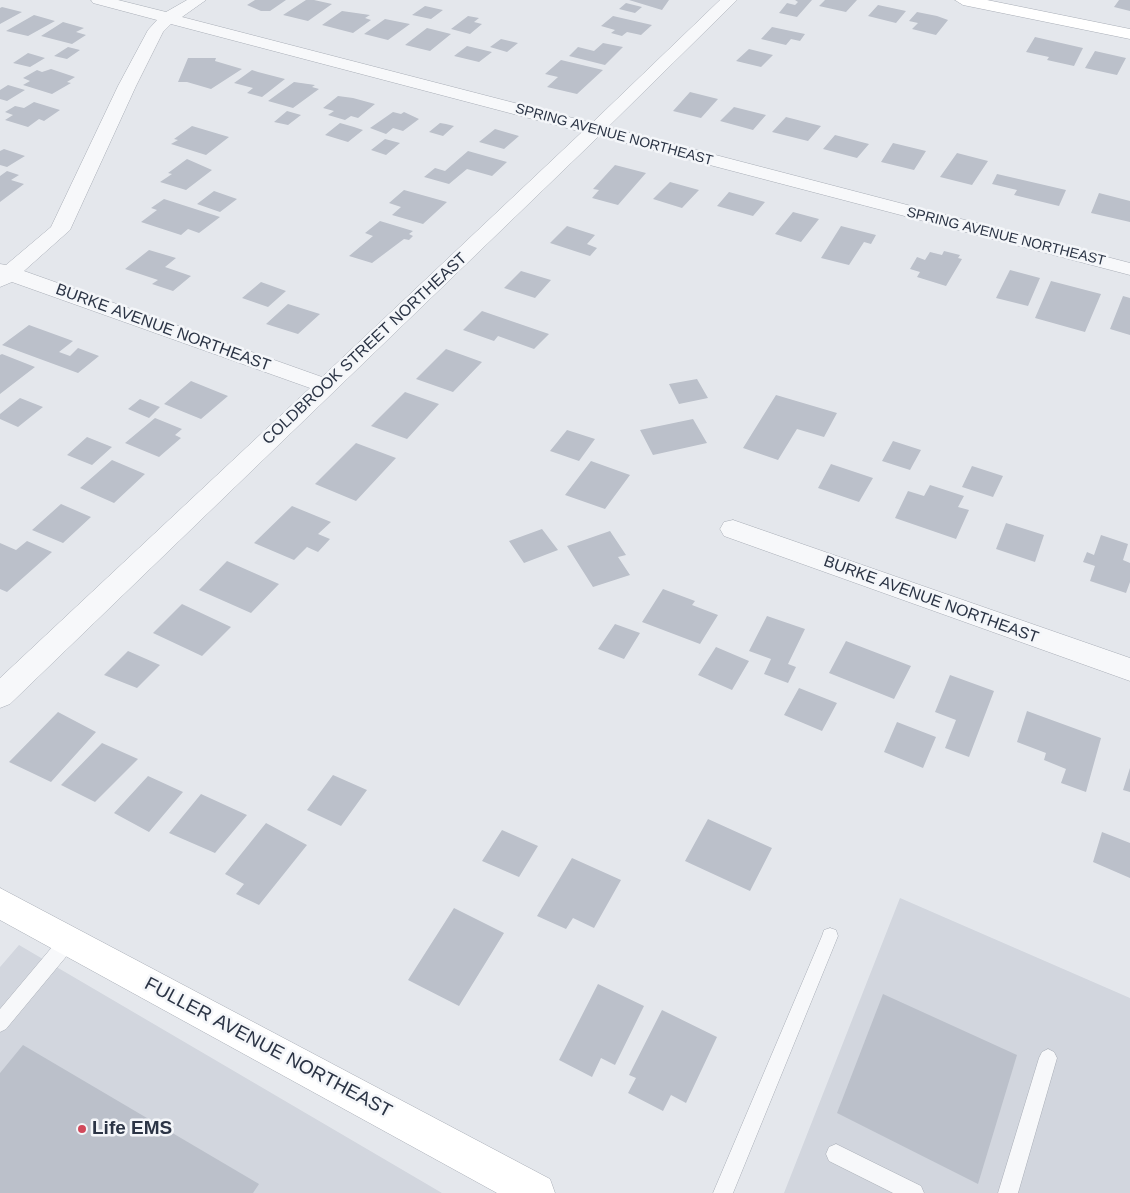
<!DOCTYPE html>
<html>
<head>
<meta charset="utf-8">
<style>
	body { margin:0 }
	canvas { display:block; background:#e4e7ec }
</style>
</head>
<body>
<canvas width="1130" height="1193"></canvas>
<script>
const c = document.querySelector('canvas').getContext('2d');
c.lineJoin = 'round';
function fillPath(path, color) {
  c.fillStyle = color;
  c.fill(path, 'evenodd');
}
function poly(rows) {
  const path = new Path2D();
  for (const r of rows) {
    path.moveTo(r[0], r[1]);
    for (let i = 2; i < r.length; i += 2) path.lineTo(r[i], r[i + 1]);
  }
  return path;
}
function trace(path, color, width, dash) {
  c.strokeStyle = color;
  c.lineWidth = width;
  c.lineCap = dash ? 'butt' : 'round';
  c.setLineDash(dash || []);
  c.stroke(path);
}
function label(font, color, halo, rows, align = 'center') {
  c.font = font + ' Helvetica,sans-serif';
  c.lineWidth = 5;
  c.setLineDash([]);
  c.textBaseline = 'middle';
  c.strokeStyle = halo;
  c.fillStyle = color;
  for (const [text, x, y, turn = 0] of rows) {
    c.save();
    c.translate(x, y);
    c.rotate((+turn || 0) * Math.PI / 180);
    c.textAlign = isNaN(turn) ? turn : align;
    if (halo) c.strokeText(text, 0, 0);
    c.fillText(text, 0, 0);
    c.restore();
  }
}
fillPath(poly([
	[900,898,1130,998,1130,1193,784,1193],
	[19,945,442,1193,0,1193,0,967]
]), '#d2d6de');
fillPath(poly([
	[255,0,286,0,270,11,261,11,247,5],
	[306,0,314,0,332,4,308,21,283,15],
	[629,0,669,0,662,10],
	[795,0,812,0,797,17,779,13,787,3,795,5,798,2],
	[825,0,857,0,846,12,819,6],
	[1119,0,1130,0,1130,11,1114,7],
	[626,3,642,7,635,13,619,9],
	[878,5,906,11,896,23,868,16],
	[425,6,443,10,431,19,412,15],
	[2,7,22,12,0,24,0,8],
	[342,11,370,15,365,18,371,20,353,33,322,25],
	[917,12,937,16,948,20,936,35,912,29,918,23,909,21],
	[34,15,55,21,28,36,6,31],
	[468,16,479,18,474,22,482,24,470,34,451,29],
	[613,16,652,25,641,35,627,32,622,36,611,33,615,30,601,26],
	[385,19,410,24,388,40,364,34],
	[63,22,84,28,76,32,86,35,72,44,41,36],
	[772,27,805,34,800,41,791,39,786,45,761,39],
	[427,28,451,34,430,51,405,45],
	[1035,37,1083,48,1074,66,1047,60,1049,57,1026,52],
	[501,39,518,43,507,52,490,47],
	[603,43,623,47,605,65,569,56,578,47,594,51],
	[467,46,492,52,479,62,454,56],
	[68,47,80,50,67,59,54,56],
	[749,49,773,55,761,67,736,61],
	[1095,51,1126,58,1117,75,1085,68],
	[28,53,45,58,30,67,13,63],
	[188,58,216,58,215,61,242,69,211,89,187,82,178,82],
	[561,60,603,70,577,94,547,87,558,77,545,74],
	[51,69,75,77,67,82,71,83,52,94,23,85,30,81,23,78,37,70,42,72],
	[252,70,258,72,285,79,262,97,247,93,253,88,234,83],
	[294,82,315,85,312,87,319,89,293,108,268,101],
	[8,85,25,90,7,101,0,99,0,90],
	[690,92,718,99,701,118,673,111],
	[338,96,353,98,375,104,358,118,351,116,345,120,328,115,334,111,323,108],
	[34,102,60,110,44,121,39,119,28,127,5,120,13,115,5,112,15,106,24,108],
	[734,107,766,115,753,130,720,121],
	[287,111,301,115,288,125,274,122],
	[393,112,401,114,404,112,419,119,403,131,393,128,386,134,370,128],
	[786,117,821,126,808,141,772,132],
	[340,123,354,127,363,130,348,142,325,135],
	[440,123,446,124,454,126,443,136,429,132],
	[192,126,229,137,206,155,171,144,178,140,174,139],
	[495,129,519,136,504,149,479,142],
	[835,135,869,144,857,158,823,149],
	[385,139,400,143,386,155,371,150],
	[893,143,926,151,914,170,881,162],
	[4,149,25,156,7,167,0,165,0,151],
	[468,151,507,162,492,176,467,169,449,184,424,177,435,168,445,171],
	[957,153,988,161,972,185,940,177],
	[187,159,212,170,186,190,160,182,172,174,168,173],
	[615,165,646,173,618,205,592,198,599,190,593,189],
	[7,171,19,175,11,180,24,184,0,202,0,176],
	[997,174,1066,190,1059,206,1014,195,1017,190,992,184],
	[670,182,699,190,682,208,653,199],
	[404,190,447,202,423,224,392,215,401,207,389,203],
	[214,191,237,199,220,212,197,204],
	[729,192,765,202,753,216,717,206],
	[1099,193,1130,201,1130,222,1091,213],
	[164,199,220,217,199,233,188,229,181,235,141,222,157,210,151,208],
	[793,212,819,219,801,242,775,234],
	[380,221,413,231,409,234,413,236,409,240,404,239,372,263,349,256,373,236,365,233],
	[567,226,595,235,587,244,597,248,590,256,550,243],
	[841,226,876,235,871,244,864,242,849,265,821,258],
	[149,250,176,258,165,267,191,276,173,291,152,284,158,280,125,269],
	[944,251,960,255,958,258,962,259,946,286,917,277,920,272,910,269,917,257,925,260,930,252,942,255],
	[1010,270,1040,278,1028,306,996,298],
	[521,271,551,280,535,298,504,288],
	[1051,281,1101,294,1085,332,1035,318],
	[261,282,286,291,268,307,242,298],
	[1123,296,1130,298,1130,335,1110,329],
	[288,304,320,314,298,334,266,324],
	[482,311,549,334,534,349,498,336,494,341,463,330],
	[29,325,73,341,59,352,70,356,78,348,99,356,78,373,2,345],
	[446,349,482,362,453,392,416,379],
	[2,354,35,367,0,394,0,355],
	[697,379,708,398,679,404,669,384],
	[191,381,228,396,201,419,164,404],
	[405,392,439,404,407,439,371,426],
	[776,395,837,413,824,437,797,429,778,460,743,448],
	[20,398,43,407,18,427,0,419,0,414],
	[140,399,160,407,149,418,128,409],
	[155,418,182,429,175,435,181,438,159,457,125,443],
	[693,419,707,443,653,455,640,430],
	[567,430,595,439,579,461,550,451],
	[87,437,112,447,92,465,67,455],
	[893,441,921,450,910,470,882,461],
	[356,443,396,458,356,501,315,484],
	[112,460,145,474,114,503,80,488],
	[591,461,630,475,605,509,565,495],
	[831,464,873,478,859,502,818,488],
	[972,466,1003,476,993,497,962,487],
	[930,485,964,496,958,507,969,510,956,539,895,518,908,491,924,496],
	[61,504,91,517,63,543,32,530],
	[292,506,331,522,318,534,330,539,318,552,307,547,294,560,254,543],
	[1006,523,1044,535,1035,562,996,549],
	[542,529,558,550,524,563,509,541],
	[610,531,626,555,618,557,630,575,593,587,567,546],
	[1101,535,1128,544,1123,560,1130,563,1130,582,1126,593,1090,581,1095,566,1083,562,1087,552,1094,555],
	[27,541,52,552,7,592,0,589,0,543,16,550],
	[227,561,279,584,251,613,199,590],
	[663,589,695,601,692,605,718,615,700,644,642,622],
	[182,604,231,627,202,656,153,633],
	[767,616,805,629,788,664,796,667,788,683,764,674,771,659,749,651],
	[615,624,640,633,624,659,598,649],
	[846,641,911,666,894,699,829,673],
	[716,647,749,661,732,690,698,675],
	[128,651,160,665,137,688,104,675],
	[950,675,994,691,969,757,945,748,956,720,935,712],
	[799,688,837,703,822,731,784,715],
	[1027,711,1101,738,1086,792,1061,783,1066,769,1044,760,1046,753,1017,742],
	[58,712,96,732,51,782,9,762],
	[897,722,936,737,923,768,884,752],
	[102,743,138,759,95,802,61,785],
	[1130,768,1130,792,1123,790],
	[333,775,367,790,341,826,307,810],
	[148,776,183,792,149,832,114,813],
	[201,794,247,815,215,853,169,833],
	[708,819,772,848,750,891,685,861],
	[266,823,307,845,259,905,236,894,244,884,225,874],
	[502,830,538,846,519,877,482,861],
	[1102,832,1130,843,1130,878,1093,862],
	[572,858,621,880,594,928,573,918,566,929,537,916],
	[454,908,504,933,459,1006,408,980],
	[598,984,644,1006,615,1065,601,1058,592,1077,559,1060],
	[883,994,1017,1055,978,1184,837,1113],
	[662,1010,717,1037,686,1103,671,1095,663,1111,628,1093,636,1078,629,1075],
	[23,1045,259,1184,253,1193,0,1193,0,1073]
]), '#bbc0ca');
const lane = poly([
	[830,928,836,930,838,936,733,1193,713,1193,822,936,824,930,830,928],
	[69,932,75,934,78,940,75,946,6,1029,0,1032,0,1009,63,934,69,932],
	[1048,1049,1054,1052,1057,1058,1018,1193,998,1193,1039,1058,1042,1052,1048,1049],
	[836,1144,921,1186,924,1193,893,1193,829,1161,826,1154,829,1147,836,1144]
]);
const street = poly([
	[91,0,118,0,166,12,187,0,206,0,182,17,592,123,720,0,737,0,608,127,1130,263,1130,275,599,136,10,704,0,708,0,678,310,388,12,282,0,287,0,264,6,265,51,227,118,86,148,30,157,20,93,3,91,0],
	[171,24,582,132,322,377,24,271,70,230,136,86,163,32,171,24],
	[733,520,1130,658,1130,681,724,536,720,529,724,522,733,520]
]);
const secondary = poly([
	[955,0,987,0,1130,29,1130,39,963,5,955,0],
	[0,888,550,1179,555,1193,497,1193,0,920,0,888]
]);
trace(lane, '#a9aeb7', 1);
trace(street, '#a9aeb7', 1);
trace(secondary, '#a9aeb7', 1);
fillPath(lane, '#f7f8fa');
fillPath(street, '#f7f8fa');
fillPath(secondary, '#fff');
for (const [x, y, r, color] of [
	[82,1129,5,"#d1495b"]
]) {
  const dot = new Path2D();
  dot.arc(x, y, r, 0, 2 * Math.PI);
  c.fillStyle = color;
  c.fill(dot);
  trace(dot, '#f4f6f9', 2);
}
label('14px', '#2b3445', '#f4f6f9', [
	["SPRING AVENUE NORTHEAST",614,135,15],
	["SPRING AVENUE NORTHEAST",1006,237,14]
]);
label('16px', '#2b3445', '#f4f6f9', [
	["BURKE AVENUE NORTHEAST",163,328,20],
	["COLDBROOK STREET NORTHEAST",365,349,-43],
	["BURKE AVENUE NORTHEAST",931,600,20]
]);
label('19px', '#2b3445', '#f4f6f9', [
	["FULLER AVENUE NORTHEAST",268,1048,28]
]);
label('bold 19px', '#2b3445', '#f4f6f9', [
	["Life EMS",92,1129]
], 'left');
</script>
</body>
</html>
